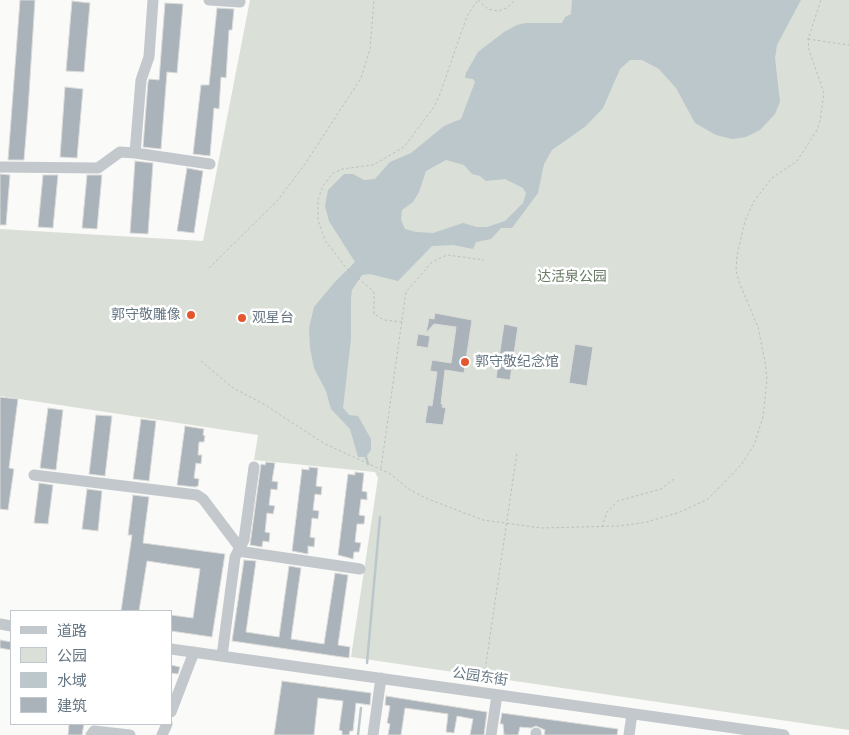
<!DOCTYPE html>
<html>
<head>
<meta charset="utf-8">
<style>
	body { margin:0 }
	#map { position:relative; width:849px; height:735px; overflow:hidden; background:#fafaf8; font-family:Rubik,"Noto Sans SC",sans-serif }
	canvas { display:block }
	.legend { position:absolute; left:10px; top:610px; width:162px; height:115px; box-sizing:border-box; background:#fff; border:1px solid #c1c8cd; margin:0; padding:6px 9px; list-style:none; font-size:15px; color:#657683 }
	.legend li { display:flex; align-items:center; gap:10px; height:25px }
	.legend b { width:25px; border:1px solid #c1c8cd }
</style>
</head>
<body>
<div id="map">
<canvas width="849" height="735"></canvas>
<ul class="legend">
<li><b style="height:6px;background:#c3c8cc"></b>道路</li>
<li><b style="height:14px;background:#dadfd7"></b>公园</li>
<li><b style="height:14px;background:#bbc7cb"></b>水域</li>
<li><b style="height:14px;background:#aab3b9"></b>建筑</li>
</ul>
</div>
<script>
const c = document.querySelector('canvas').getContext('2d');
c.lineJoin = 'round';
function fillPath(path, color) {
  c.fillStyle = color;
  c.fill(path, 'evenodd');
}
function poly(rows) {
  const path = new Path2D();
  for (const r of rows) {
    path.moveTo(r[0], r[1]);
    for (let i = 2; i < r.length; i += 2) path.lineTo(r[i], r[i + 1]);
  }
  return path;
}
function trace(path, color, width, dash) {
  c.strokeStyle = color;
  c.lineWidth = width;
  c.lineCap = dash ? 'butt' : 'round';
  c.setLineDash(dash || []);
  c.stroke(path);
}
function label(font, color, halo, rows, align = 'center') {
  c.font = font + ' Rubik,"Noto Sans SC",sans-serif';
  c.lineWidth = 5;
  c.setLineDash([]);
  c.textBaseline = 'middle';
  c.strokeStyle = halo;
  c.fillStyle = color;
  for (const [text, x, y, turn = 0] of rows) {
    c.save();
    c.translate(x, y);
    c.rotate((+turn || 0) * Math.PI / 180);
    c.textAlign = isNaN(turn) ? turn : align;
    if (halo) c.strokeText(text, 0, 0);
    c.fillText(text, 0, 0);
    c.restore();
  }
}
fillPath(poly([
	[250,0,849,0,849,730,351,657,378,478,375,472,254,460,258,435,0,396,0,229,203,241]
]), '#dadfd7');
fillPath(poly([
	[572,0,801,0,777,45,775,58,780,102,775,114,760,130,746,137,732,139,716,135,695,123,676,88,659,69,642,60,630,60,620,69,603,108,586,126,552,150,544,164,538,193,512,228,501,228,491,239,476,242,473,249,453,245,432,246,398,281,370,274,362,275,352,290,351,298,351,339,343,408,349,415,358,416,371,439,371,450,366,457,358,457,350,429,331,409,326,391,314,368,310,348,309,328,314,307,334,283,355,262,329,221,325,206,328,190,344,174,353,174,364,180,375,179,390,162,411,153,444,126,461,119,475,82,473,79,465,78,466,73,478,52,504,32,517,25,526,23,562,23,565,17,571,14],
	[446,160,464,165,472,174,480,176,486,181,505,179,523,188,526,193,523,203,505,221,487,227,477,227,463,223,433,233,416,232,405,229,401,220,402,210,413,202,419,192,426,171]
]), '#bbc7cb');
trace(poly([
	[366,457,368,464],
	[367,663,380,517],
	[358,735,361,708]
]), '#bbc7cb', 2.5);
const building = poly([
	[20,0,35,0,28,110,24,160,8,160,20,0],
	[72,1,90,3,84,72,66,71,72,1],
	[165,3,183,4,177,73,167,72,161,149,143,147,148,82,149,79,159,80,165,3],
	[217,8,234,9,232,30,229,30,226,78,221,77,219,109,214,108,210,156,193,154,201,85,209,85,217,8],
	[65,87,83,89,77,158,60,157,65,87],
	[135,161,153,163,148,234,130,233,135,161],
	[187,168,203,171,194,233,177,231,187,168],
	[0,174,10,175,6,225,0,225,0,174],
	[43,175,58,175,53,228,38,227,43,175],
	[87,175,102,175,97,229,82,228,87,175],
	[435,313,472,320,464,373,445,370,441,404,443,404,442,407,446,408,443,425,425,423,428,405,432,406,437,372,430,371,432,360,451,363,456,327,434,324,426,333,429,318,434,319,435,313],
	[504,324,518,327,510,380,496,378,504,324],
	[418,334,430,336,428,348,416,346,418,334],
	[575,344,593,347,587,386,569,383,575,344],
	[0,397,18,399,9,468,14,469,8,510,0,509,0,397],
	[48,408,63,410,56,470,40,468,48,408],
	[96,415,112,416,105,476,89,474,96,415],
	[141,419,156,421,149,481,133,479,141,419],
	[185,426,204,429,203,435,205,436,204,442,199,442,198,455,202,455,201,464,196,463,194,478,199,479,198,486,195,487,177,485,185,426],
	[266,462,275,463,272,481,278,482,277,490,271,489,269,505,275,506,273,514,267,513,265,532,270,533,269,542,263,541,262,547,250,545,261,464,265,465,266,462],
	[309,467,318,468,316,486,322,487,321,495,315,494,313,510,319,511,318,519,312,518,310,537,315,538,314,547,308,546,308,554,292,551,302,469,309,470,309,467],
	[355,472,364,473,362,491,367,492,367,500,361,499,359,515,365,516,364,524,357,524,355,542,361,543,359,552,354,552,353,559,338,555,348,474,355,475,355,472],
	[39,483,53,485,48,524,34,523,39,483],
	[87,489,102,491,98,531,82,529,87,489],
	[133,495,149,497,143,543,225,554,212,637,171,631,171,615,193,618,200,569,147,561,139,611,121,611,132,535,128,535,133,495],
	[244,560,256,561,246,632,279,637,289,566,301,568,291,639,324,644,335,573,348,575,338,645,350,647,349,658,232,641,244,560],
	[0,640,11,642,11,650,0,648,0,640],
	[171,665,180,667,178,674,171,673,171,665],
	[282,681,371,693,370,705,356,703,353,731,350,731,349,735,342,735,342,731,339,730,343,701,318,698,314,735,274,735,282,681],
	[386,696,487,712,484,735,470,735,473,719,457,716,454,733,446,732,448,714,405,708,401,735,388,735,390,724,387,723,390,706,385,705,386,696],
	[502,713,618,729,617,735,544,735,545,730,536,726,531,728,520,727,518,735,504,735,503,724,500,724,502,713],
	[69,724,84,724,82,735,68,735,69,724]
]);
fillPath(building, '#aab3b9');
trace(building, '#dcdcda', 1);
trace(poly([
	[478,0,488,9,498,11,507,8,515,0],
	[808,39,849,45],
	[209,268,278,200,305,164,361,78,370,49,374,0],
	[402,322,384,320,374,314,374,293,372,290,347,269,325,240,318,220,318,200,323,186,332,174,342,169,373,165,404,147,434,107,440,94,467,16,478,0],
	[201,361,233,388,262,403,325,444,389,473,410,490,428,499,483,520,541,528,620,526,647,522,680,512,708,499,741,465,754,445,763,417,767,379,765,362,758,327,739,282,736,271,737,255,745,221,754,201,772,178,797,161,817,130,820,121,824,93,809,50,808,39,821,0],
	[381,468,406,292,432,262,438,259,447,255,484,260],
	[602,527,607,512,618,501,661,489,674,479],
	[483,684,517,452]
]), '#bbbfc2', 1, [2.5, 2.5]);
trace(poly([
	[209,0,240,2],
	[135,153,210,164],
	[0,167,98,168,120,152,135,153,141,80,149,57,153,0],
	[34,475,197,495,203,499,240,548],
	[238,551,360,569],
	[0,624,11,626],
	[171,649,784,735],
	[222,656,235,557,244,540,254,467],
	[171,712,194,652],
	[91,735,94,731,130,735],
	[162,735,167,724],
	[373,735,381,678],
	[491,735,497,695],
	[536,735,536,733],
	[629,735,632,714]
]), '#c3c8cc', 11);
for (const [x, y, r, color] of [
	[191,315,5,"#e4572e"],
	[242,318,5,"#e4572e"],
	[465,362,5,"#e4572e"]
]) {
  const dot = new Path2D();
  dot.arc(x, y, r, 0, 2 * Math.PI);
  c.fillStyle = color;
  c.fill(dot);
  trace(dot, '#fff', 2);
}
label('14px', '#687a64', '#fff', [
	["达活泉公园",572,277]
]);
label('14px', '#657683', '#fff', [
	["郭守敬雕像",181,315,"right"],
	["观星台",252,318],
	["郭守敬纪念馆",475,362]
], 'left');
label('14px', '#657683', '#fff', [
	["公园东街",480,677,8]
]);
</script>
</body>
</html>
